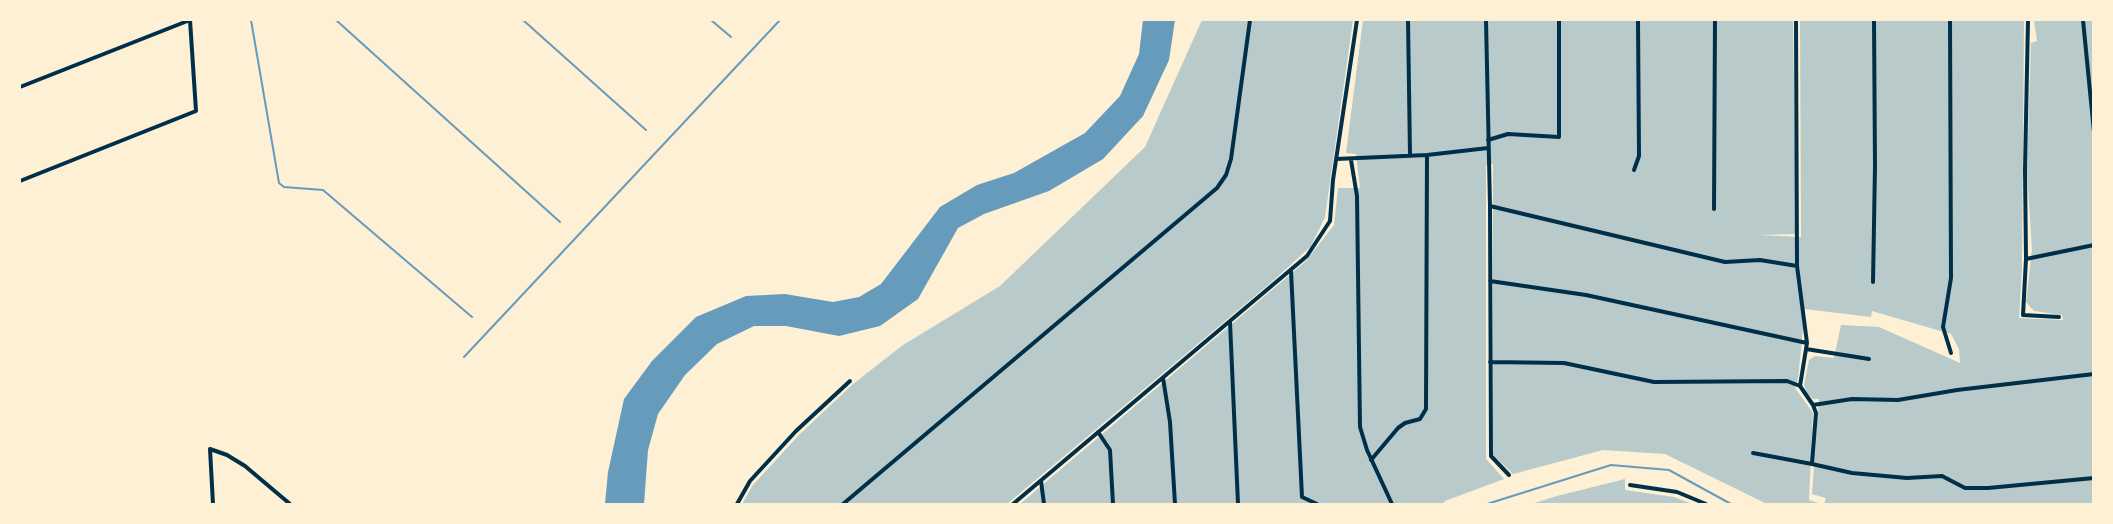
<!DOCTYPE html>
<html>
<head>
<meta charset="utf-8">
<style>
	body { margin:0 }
	#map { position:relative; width:2113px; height:524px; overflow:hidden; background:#fdf0d5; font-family:"Source Sans 3",sans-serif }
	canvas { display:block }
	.frame { position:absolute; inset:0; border:21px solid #fdf0d5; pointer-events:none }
</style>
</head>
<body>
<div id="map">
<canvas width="2113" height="524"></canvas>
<div class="frame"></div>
</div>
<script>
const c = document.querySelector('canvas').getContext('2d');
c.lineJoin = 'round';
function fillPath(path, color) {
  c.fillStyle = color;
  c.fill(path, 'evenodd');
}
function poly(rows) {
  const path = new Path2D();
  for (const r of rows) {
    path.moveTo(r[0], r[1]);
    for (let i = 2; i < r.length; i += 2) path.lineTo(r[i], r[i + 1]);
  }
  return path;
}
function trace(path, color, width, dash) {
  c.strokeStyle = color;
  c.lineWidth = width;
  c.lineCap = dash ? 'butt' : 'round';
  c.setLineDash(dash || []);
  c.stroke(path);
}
fillPath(poly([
	[1202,20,1353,20,1325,217,1311,246,1274,280,1007,504,742,504,753,485,799,435,853,384,903,345,1000,286,1145,147],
	[1363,20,1793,20,1796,234,1758,235,1801,237,1800,20,2024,20,2022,268,2019,318,2063,320,2062,315,2034,311,2026,302,2032,250,2027,170,2031,43,2037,41,2034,20,2093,20,2093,504,1824,504,1826,498,1812,494,1819,399,1813,399,1807,393,1804,385,1809,360,1815,356,1834,358,1841,325,1879,327,1960,363,1959,349,1951,334,1872,311,1871,317,1805,309,1798,379,1795,388,1813,413,1809,500,1821,504,1767,504,1665,454,1603,450,1513,474,1493,455,1493,164,1486,165,1486,459,1504,479,1445,501,1443,504,1020,504,1306,261,1334,225,1338,188,1360,188,1356,154,1346,153],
	[1625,479,1625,490,1674,497,1692,504,1531,504,1557,496]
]), '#b9caca');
fillPath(poly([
	[1143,20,1175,20,1169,60,1143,116,1103,159,1049,191,984,214,958,228,918,299,880,326,839,336,786,326,754,326,717,344,685,375,658,414,648,450,644,504,605,504,608,472,624,399,652,361,696,317,746,296,785,294,833,302,859,297,881,284,940,207,977,185,1014,173,1085,133,1120,96,1139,54]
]), '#669bbc');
trace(poly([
	[251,20,279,183,284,187,323,190,472,317],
	[336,20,560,222],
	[523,20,646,130],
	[711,20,731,37],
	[464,357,780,20],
	[1487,504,1611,465,1669,470,1731,504]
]), '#669bbc', 2);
trace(poly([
	[1408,20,1410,155],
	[1486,20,1490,206,1491,456,1509,475],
	[1796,20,1797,266,1807,343,1800,386,1813,405,1816,413,1812,464],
	[1950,20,1951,278,1943,327,1951,353],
	[2028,20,2025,170,2026,259,2023,315,2059,317],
	[2083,20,2094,132],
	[20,87,190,20,196,111,20,181],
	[1488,140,1508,134,1559,137,1559,20],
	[1336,159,1427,155,1488,148],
	[1351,160,1357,196,1360,427,1367,450,1392,504],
	[1634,170,1639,156,1638,20],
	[1490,206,1725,262,1760,260,1797,266],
	[1714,209,1715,20],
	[2026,259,2094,245],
	[1291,271,1302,497,1317,504],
	[1490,281,1586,295,1807,343],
	[1873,282,1875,166,1874,20],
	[1230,322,1238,504],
	[1806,349,1869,359],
	[1490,362,1564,363,1654,382,1787,381,1800,386],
	[1163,378,1170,422,1175,504],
	[1813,405,1852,399,1898,400,1957,390,2094,374],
	[1098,432,1110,450,1113,504],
	[1753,453,1812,464,1852,473,1907,478,1942,476,1965,488,1988,488,2094,478],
	[1371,460,1398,428,1405,423,1420,419,1426,409,1427,155],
	[1041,481,1044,504],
	[1630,485,1677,492,1706,504],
	[213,504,210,449,227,455,245,466,290,504],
	[737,504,750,481,796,431,850,381],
	[843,504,1217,188,1226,175,1231,159,1250,20],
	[1013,504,1307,256,1330,221,1333,180,1357,20]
]), '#003049', 4);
</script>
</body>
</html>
